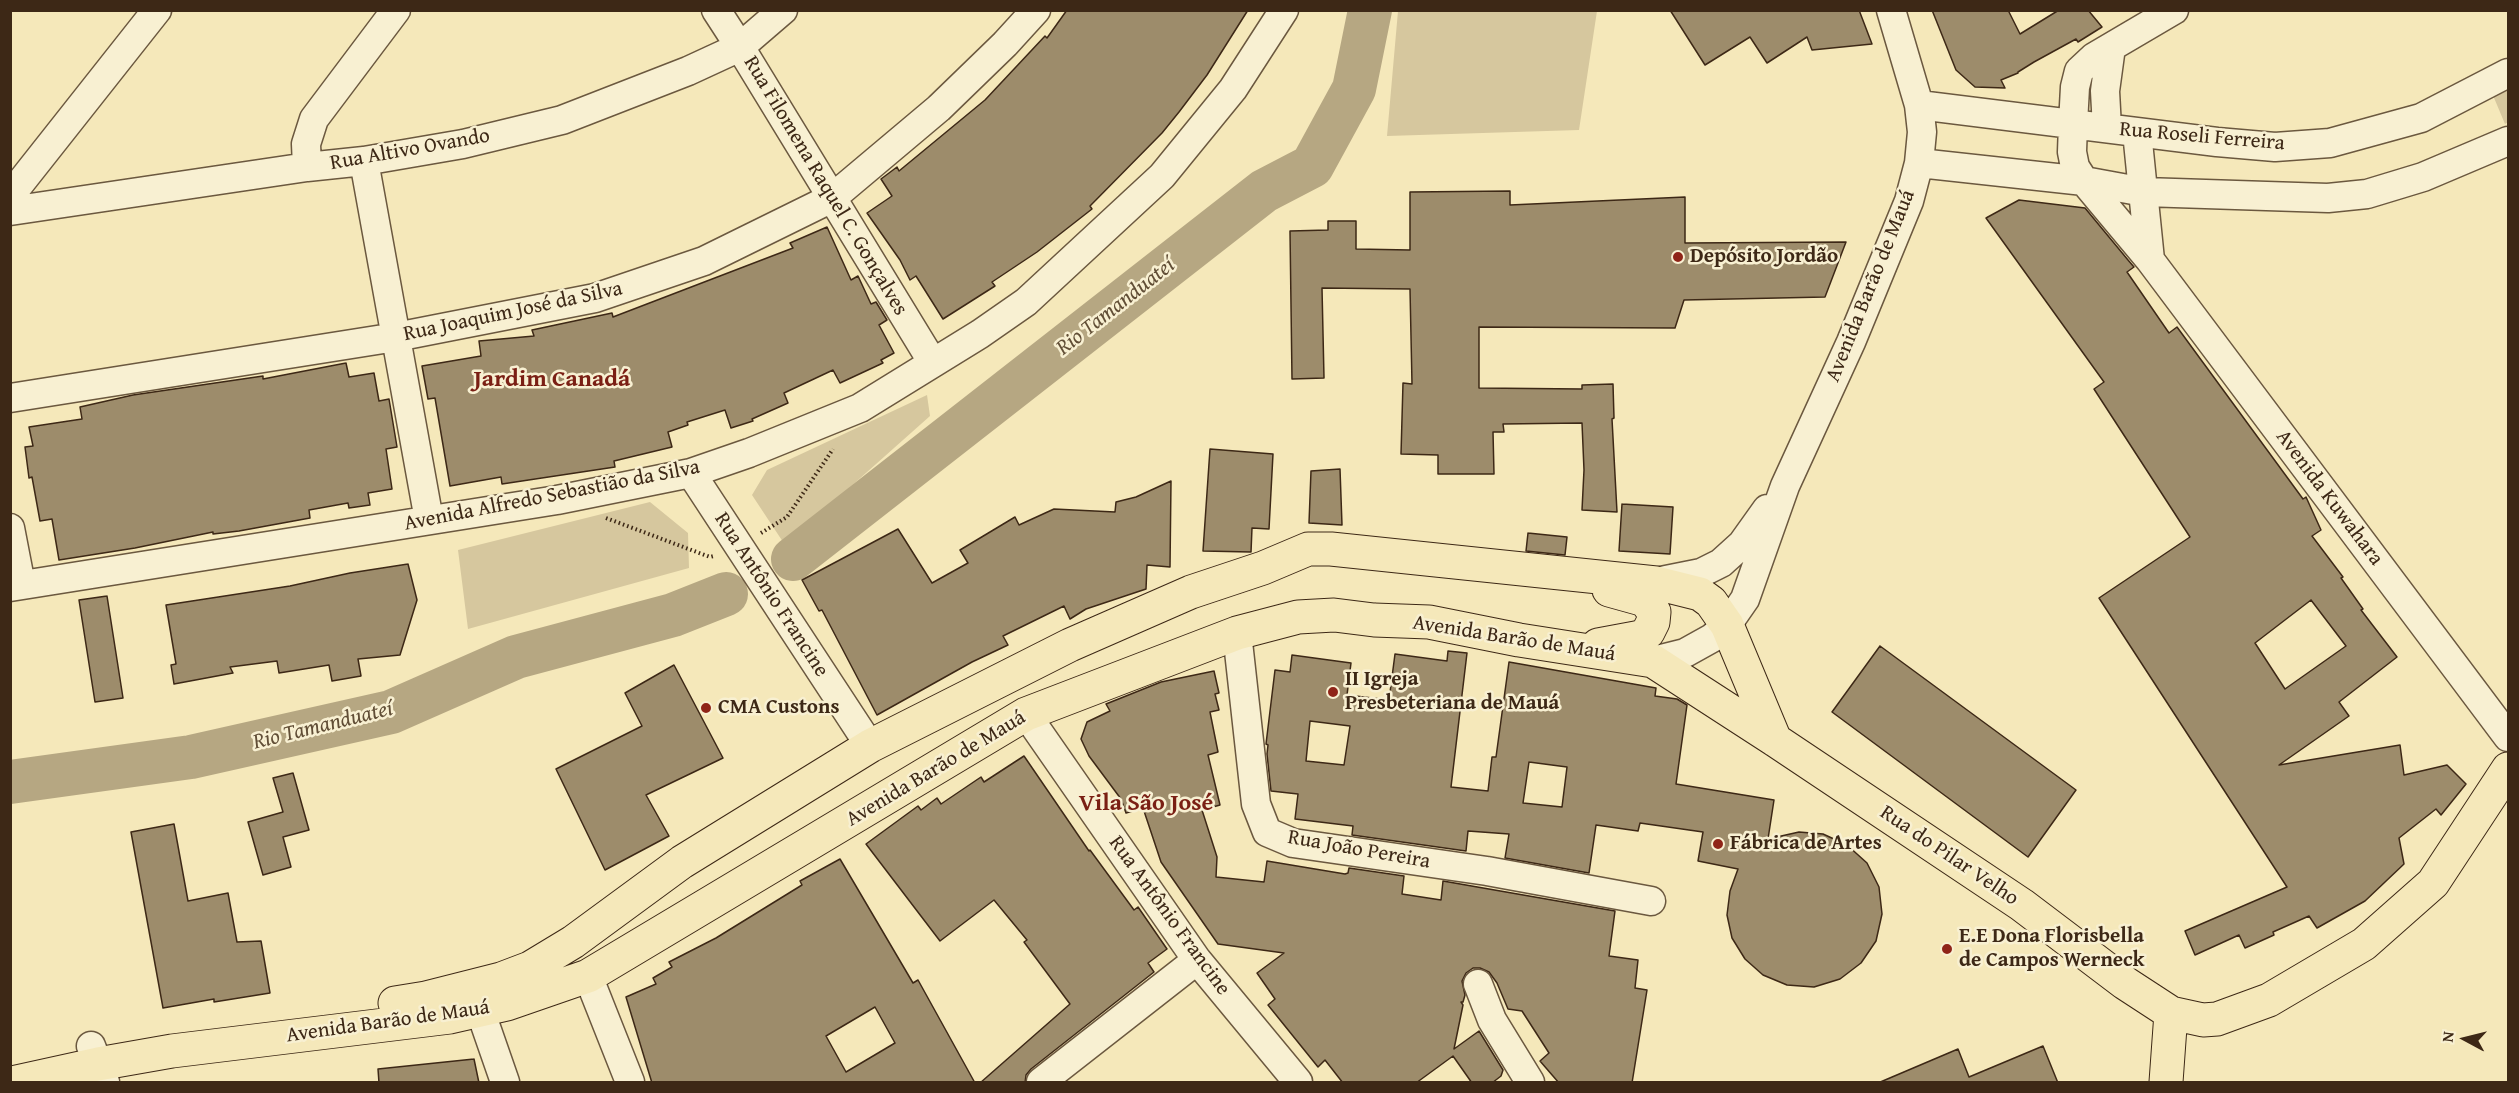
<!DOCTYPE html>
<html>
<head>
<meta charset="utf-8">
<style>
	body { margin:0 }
	#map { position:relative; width:2519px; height:1093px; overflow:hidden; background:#f5e8ba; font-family:"Gentium Book Plus",serif }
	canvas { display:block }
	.frame { position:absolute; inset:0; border:12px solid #3d2816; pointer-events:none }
	.north { position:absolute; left:2435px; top:1009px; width:60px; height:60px; -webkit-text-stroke:4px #f8f0d2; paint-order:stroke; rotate:277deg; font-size:16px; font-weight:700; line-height:24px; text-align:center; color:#3d2816 }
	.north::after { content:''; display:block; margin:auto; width:21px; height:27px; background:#3d2816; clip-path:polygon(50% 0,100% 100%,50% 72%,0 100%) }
</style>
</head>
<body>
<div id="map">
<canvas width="2519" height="1093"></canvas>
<div class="frame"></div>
<div class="north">N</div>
</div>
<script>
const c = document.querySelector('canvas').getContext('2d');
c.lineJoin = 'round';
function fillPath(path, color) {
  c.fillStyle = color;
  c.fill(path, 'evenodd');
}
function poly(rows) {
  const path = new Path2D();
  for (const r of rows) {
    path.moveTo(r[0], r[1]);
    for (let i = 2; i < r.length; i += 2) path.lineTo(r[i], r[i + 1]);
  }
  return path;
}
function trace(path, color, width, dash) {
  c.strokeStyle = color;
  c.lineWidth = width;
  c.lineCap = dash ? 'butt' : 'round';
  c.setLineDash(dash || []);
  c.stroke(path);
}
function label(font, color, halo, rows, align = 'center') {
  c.font = font + ' "Gentium Book Plus",serif';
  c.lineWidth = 5;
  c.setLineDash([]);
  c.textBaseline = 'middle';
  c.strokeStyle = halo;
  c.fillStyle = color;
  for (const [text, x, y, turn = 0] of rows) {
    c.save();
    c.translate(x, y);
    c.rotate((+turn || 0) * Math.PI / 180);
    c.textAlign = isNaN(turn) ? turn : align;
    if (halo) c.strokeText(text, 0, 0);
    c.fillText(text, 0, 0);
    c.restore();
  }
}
fillPath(poly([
	[1398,11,1597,11,1579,130,1387,136],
	[2508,84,2508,122,2505,124,2492,93],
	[927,395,930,416,785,545,752,495,767,470],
	[650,502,688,533,689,568,468,629,458,550]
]), '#d6c79e');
trace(poly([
	[793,559,1264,191,1312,166,1354,89,1370,10],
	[10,782,191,757,391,712,516,657,673,615,726,594]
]), '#b6a782', 44);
const building = poly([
	[1067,10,1248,10,1207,75,1179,112,1162,133,1090,206,1092,209,1037,252,992,282,995,286,943,319,916,276,910,280,900,260,867,213,892,196,881,179,897,167,899,171,985,100,1045,36,1047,38,1067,10],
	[1670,10,1859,10,1872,44,1812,50,1807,37,1767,63,1750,37,1705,65,1670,10],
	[1932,10,2008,10,2020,34,2059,10,2088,10,2102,27,2078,42,2076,39,2034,62,2018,72,2018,73,2001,80,2005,88,1975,87,1956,70,1932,10],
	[1510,191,1510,205,1685,197,1685,243,1846,242,1825,297,1684,300,1675,328,1479,327,1479,388,1582,389,1582,385,1613,384,1614,418,1612,419,1617,512,1582,510,1584,470,1582,423,1503,424,1504,432,1493,432,1494,474,1438,474,1438,455,1401,454,1403,383,1412,384,1410,289,1322,288,1324,378,1292,379,1290,231,1328,230,1328,221,1356,221,1356,249,1410,250,1410,192,1510,191],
	[2019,200,2085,208,2128,260,2134,267,2127,272,2169,333,2177,327,2303,499,2306,497,2321,530,2312,536,2343,577,2341,578,2363,609,2361,610,2397,657,2339,702,2349,716,2279,765,2400,745,2404,775,2447,765,2466,784,2441,815,2436,809,2399,838,2404,864,2365,901,2317,928,2309,916,2273,932,2274,935,2245,948,2239,935,2195,955,2185,931,2287,887,2099,598,2190,537,2094,389,2104,382,1986,218,2019,200],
	[2311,600,2346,646,2285,689,2255,643,2311,600],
	[827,227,851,280,858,276,871,304,876,302,887,320,879,325,894,353,881,360,883,363,840,383,833,370,784,393,788,403,752,419,753,421,731,428,725,410,687,422,688,425,668,432,672,447,614,461,615,467,502,484,501,477,450,486,435,398,428,399,422,366,481,356,479,341,534,336,532,330,612,313,613,317,793,248,790,243,827,227],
	[346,363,349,377,374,373,379,401,389,399,397,447,386,449,392,489,368,493,370,505,349,508,348,503,309,510,310,518,239,531,213,534,213,532,135,548,59,560,52,519,40,521,32,477,29,478,25,447,33,446,29,427,82,419,80,407,133,395,263,376,263,379,346,363],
	[1210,449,1273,454,1269,529,1252,528,1251,552,1203,551,1210,449],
	[1340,469,1342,525,1309,523,1311,471,1340,469],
	[1171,481,1170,567,1147,565,1146,589,1086,609,1070,619,1064,606,1003,636,1008,645,972,662,877,715,822,610,819,611,802,580,898,529,932,583,968,563,960,550,1015,517,1019,525,1054,509,1115,512,1116,502,1136,497,1171,481],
	[1622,504,1673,507,1670,554,1619,551,1622,504],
	[1528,533,1567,537,1565,555,1526,551,1528,533],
	[408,564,417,600,400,655,358,659,361,676,332,681,329,665,279,673,277,661,230,667,233,673,174,684,171,665,176,664,166,605,290,586,350,573,408,564],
	[107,596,123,698,95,702,79,600,107,596],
	[1880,646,2076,790,2028,857,1832,712,1880,646],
	[1448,651,1467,653,1451,787,1488,791,1492,757,1496,757,1509,662,1656,688,1655,696,1677,699,1687,705,1676,784,1774,800,1768,839,1799,832,1823,834,1847,845,1867,863,1879,887,1882,914,1876,941,1861,963,1840,979,1814,987,1787,985,1763,975,1745,959,1732,938,1727,915,1730,891,1738,869,1698,861,1703,832,1640,823,1638,831,1596,825,1589,873,1505,858,1509,834,1468,831,1466,851,1352,835,1353,826,1295,819,1298,794,1271,791,1267,754,1268,745,1266,744,1275,670,1290,672,1292,655,1351,663,1347,695,1389,700,1395,654,1447,661,1448,651],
	[1310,721,1350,726,1344,765,1306,761,1310,721],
	[1529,762,1567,767,1562,807,1523,803,1529,762],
	[674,665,723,758,646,795,669,836,605,870,556,769,642,726,625,693,674,665],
	[1214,671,1219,693,1215,694,1219,710,1210,712,1218,752,1208,755,1220,805,1202,810,1217,857,1216,877,1264,882,1267,861,1345,874,1348,873,1349,868,1404,876,1402,894,1441,900,1443,881,1615,911,1609,956,1638,960,1635,988,1647,990,1632,1083,1559,1083,1540,1061,1549,1053,1522,1011,1508,1009,1497,983,1489,972,1480,968,1473,968,1466,973,1462,981,1465,995,1463,1002,1461,1002,1463,1005,1454,1049,1479,1031,1503,1070,1501,1076,1492,1083,1472,1083,1453,1056,1416,1083,1343,1083,1325,1060,1318,1067,1268,1005,1275,999,1257,973,1284,953,1218,944,1161,862,1143,808,1126,813,1121,799,1089,756,1081,739,1087,722,1110,711,1106,704,1161,682,1214,671],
	[1024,756,1089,851,1090,850,1134,910,1138,907,1167,949,1148,963,1154,972,1031,1069,1026,1075,1025,1083,980,1083,1070,1004,1024,942,1027,940,994,900,940,941,866,844,918,806,921,810,937,798,941,804,981,777,984,782,1024,756],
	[293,773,309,830,283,837,291,867,263,875,248,822,283,812,273,778,293,773],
	[174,824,188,901,228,893,237,942,261,941,270,993,214,1002,214,999,163,1008,131,832,174,824],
	[840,859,913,983,918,980,975,1083,652,1083,626,997,656,984,653,978,672,967,669,962,716,938,802,885,800,881,840,859],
	[875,1007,895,1043,846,1072,826,1036,875,1007],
	[2043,1046,2058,1083,1878,1083,1958,1049,1969,1077,2043,1046],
	[474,1059,479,1083,379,1083,378,1069,474,1059]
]);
fillPath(building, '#9d8c6b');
trace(building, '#3d2816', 1.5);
const minor = poly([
	[716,10,740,47,933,363],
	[2174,10,2094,57,2079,71,2075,87,2073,124,2072,152,2075,167,2084,181,2150,260,2508,737],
	[1919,105,2217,142,2275,147,2330,143,2421,118,2508,73],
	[2107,128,2105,91,2111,47],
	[2137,132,2150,260],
	[364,161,429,520],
	[1919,163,2084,181,2144,192,2328,198,2367,194,2423,177,2508,141],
	[307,167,306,144,314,119,396,10],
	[10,196,157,10],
	[10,211,307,167,364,161,463,144,562,120,688,71,740,47,783,10],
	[10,398,396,337,595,298,704,261,832,198,939,108,1005,44,1036,10],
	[691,473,870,746],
	[10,528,21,585],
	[1656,582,1701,573,1721,563,1742,544,1767,509],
	[10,587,557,500,691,473,749,453,860,408,980,334,1026,302,1162,176,1233,89,1284,10],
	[1237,633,1256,804,1267,832,1293,843,1487,871,1651,901],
	[1653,661,1685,653,1712,638,1727,625,1745,599,1785,486,1851,342,1909,201,1919,163,1922,132,1919,105,1891,10],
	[1026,714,1197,960,1298,1082],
	[588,976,630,1082],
	[1478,984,1492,1020,1530,1082],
	[480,1010,505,1082],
	[91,1046,105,1082],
	[1041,1082,1197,960]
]);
const major = poly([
	[1598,645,1641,637,1648,632,1653,622,1654,612,1645,600,1609,590],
	[395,1003,426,998,501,979,530,968,573,942,682,862,870,746,1070,645,1191,592,1263,568,1308,549,1331,549,1656,583,1700,594,1711,602,1727,625,1775,740],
	[16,1082,98,1064,172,1051,450,1017,507,1004,588,976,1026,714,1237,633,1298,617,1334,615,1374,620,1429,622,1519,640,1653,661,1775,740,2022,905,2125,983,2171,1013,2203,1020,2217,1019,2269,1000,2364,944,2433,883,2508,769],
	[2166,1082,2171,1013]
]);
trace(minor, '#6b583f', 31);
trace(major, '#3d2816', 35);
trace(poly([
	[606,518,710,557,714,556],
	[761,533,787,517,833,449]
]), '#3d2816', 4, [1.5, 3]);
trace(minor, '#f8f0d2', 28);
trace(major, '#f5e8ba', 33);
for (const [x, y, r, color] of [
	[1678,257,6,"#8f2418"],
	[1333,692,6,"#8f2418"],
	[706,708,6,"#8f2418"],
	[1718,844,6,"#8f2418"],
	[1947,949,6,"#8f2418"]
]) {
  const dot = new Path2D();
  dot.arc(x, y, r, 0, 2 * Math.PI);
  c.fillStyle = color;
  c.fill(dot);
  trace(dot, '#f8f0d2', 2);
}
label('21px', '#3d2816', '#f8f0d2', [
	["Rua Roseli Ferreira",2202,137,5],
	["Rua Altivo Ovando",410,150,-10],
	["Rua Filomena Raquel C. Gonçalves",825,186,59],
	["Avenida Barão de Mauá",1871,286,-68],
	["Rua Joaquim José da Silva",513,312,-12],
	["Avenida Alfredo Sebastião da Silva",552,496,-11],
	["Avenida Kuwahara",2329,498,53],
	["Rua Antônio Francine",771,595,57],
	["Avenida Barão de Mauá",1514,639,9],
	["Avenida Barão de Mauá",936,769,-31],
	["Rua João Pereira",1359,850,10],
	["Rua do Pilar Velho",1949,856,34],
	["Rua Antônio Francine",1169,916,54],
	["Avenida Barão de Mauá",388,1022,-8]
]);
label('bold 21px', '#3d2816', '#f8f0d2', [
	["Depósito Jordão",1690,257],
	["II Igreja",1345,680],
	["Presbeteriana de Mauá",1345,704],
	["CMA Custons",718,708],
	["Fábrica de Artes",1730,844],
	["E.E Dona Florisbella",1959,937],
	["de Campos Werneck",1959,961]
], 'left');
label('italic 22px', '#614e36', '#f8f0d2', [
	["Rio Tamanduateí",1116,307,-38],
	["Rio Tamanduateí",323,726,-14]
]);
label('bold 24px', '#7a1f14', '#f8f0d2', [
	["Jardim Canadá",552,380],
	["Vila São José",1146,804]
]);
</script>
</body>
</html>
